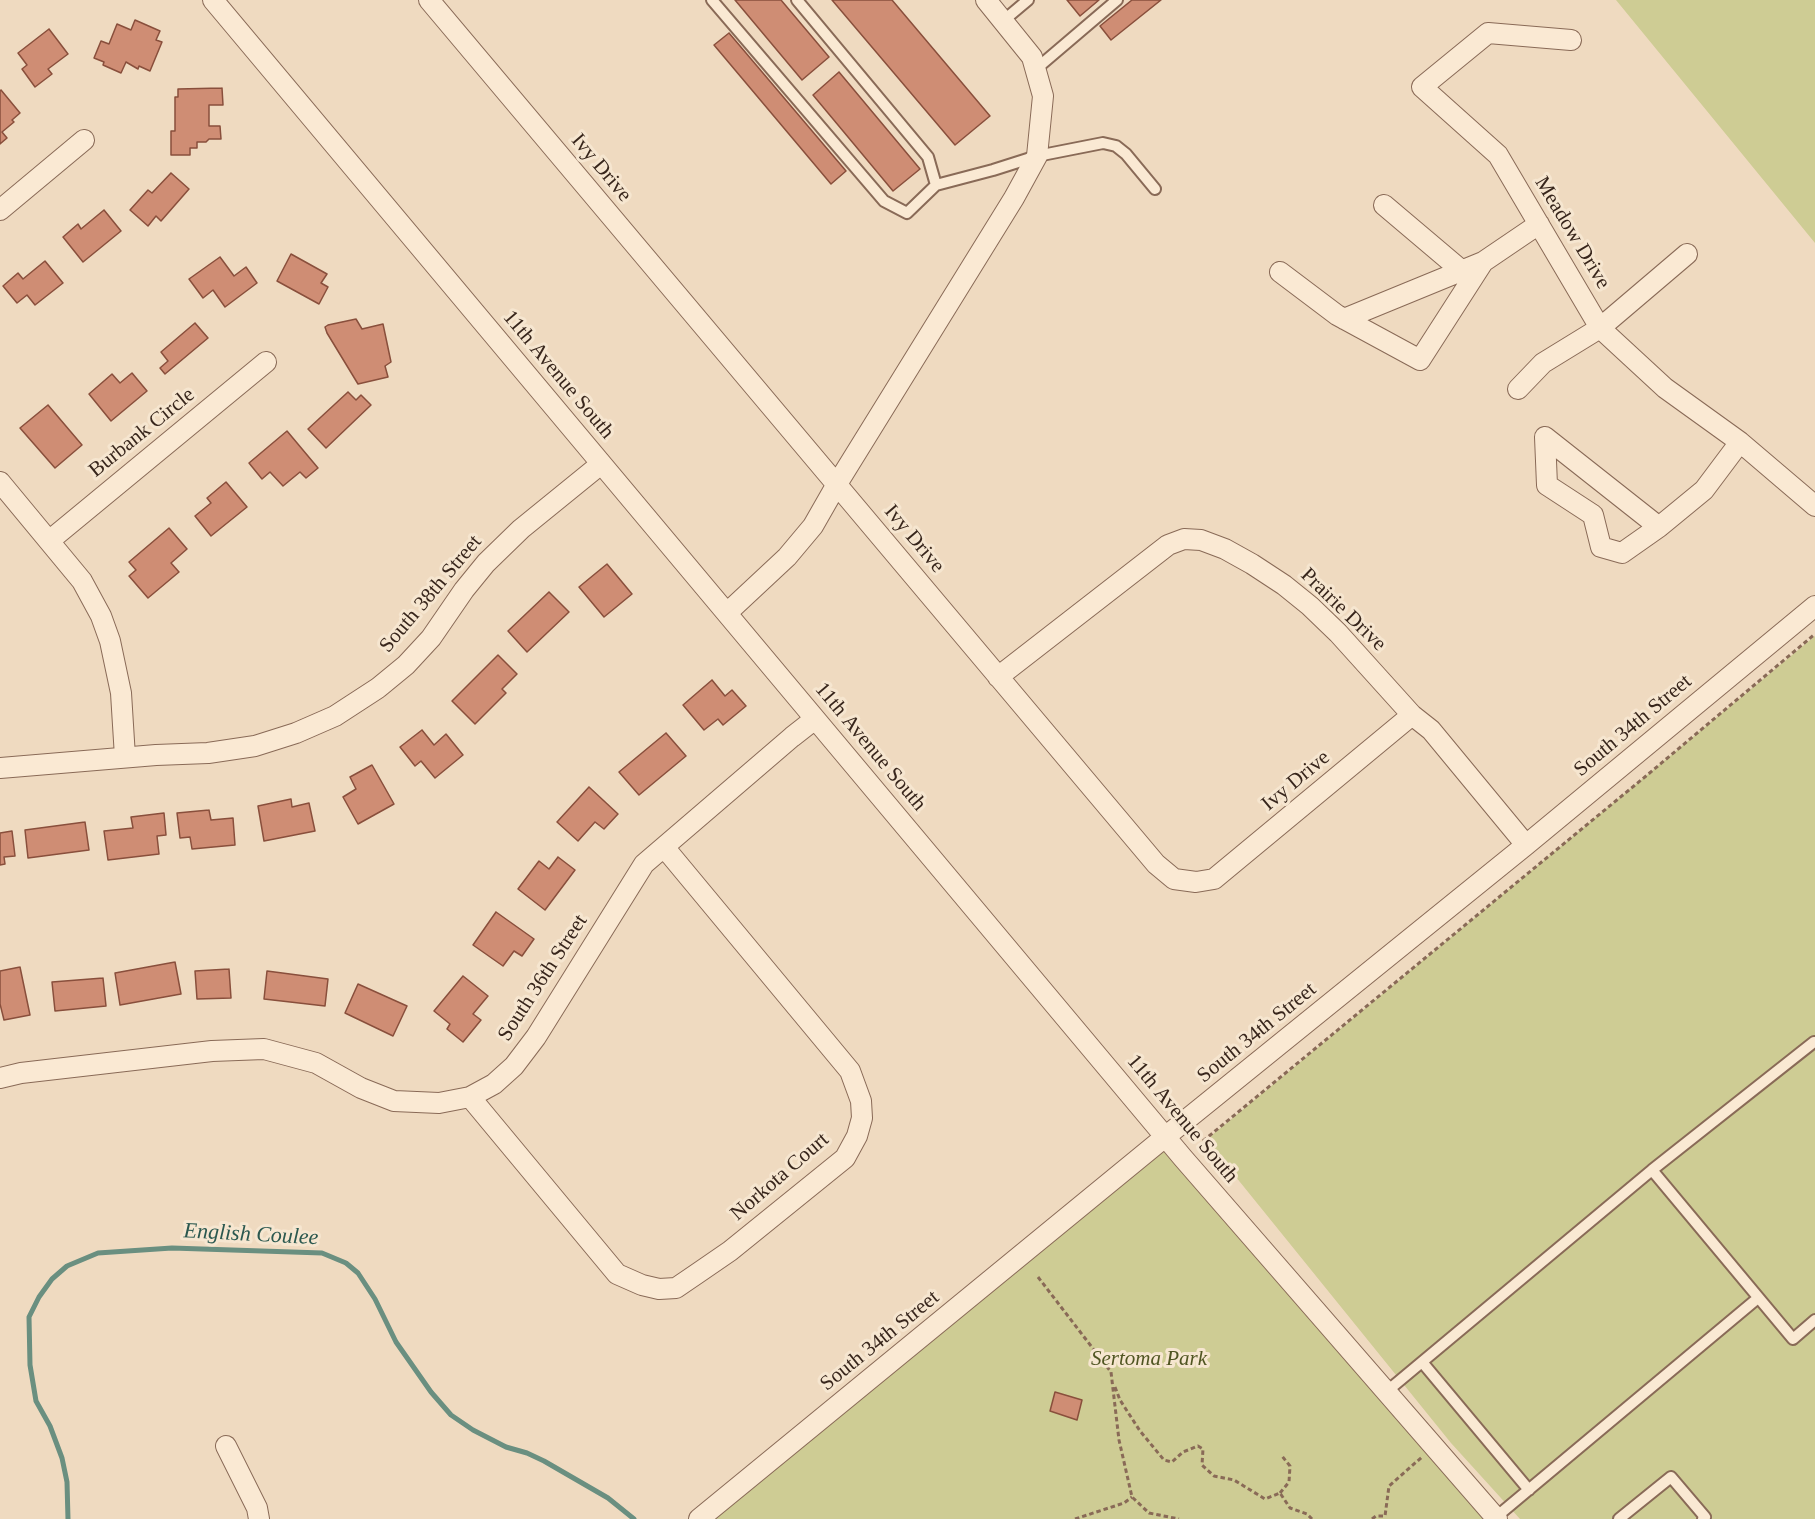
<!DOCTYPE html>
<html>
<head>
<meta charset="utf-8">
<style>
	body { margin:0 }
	canvas { display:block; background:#efdac0 }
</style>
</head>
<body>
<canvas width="1815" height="1519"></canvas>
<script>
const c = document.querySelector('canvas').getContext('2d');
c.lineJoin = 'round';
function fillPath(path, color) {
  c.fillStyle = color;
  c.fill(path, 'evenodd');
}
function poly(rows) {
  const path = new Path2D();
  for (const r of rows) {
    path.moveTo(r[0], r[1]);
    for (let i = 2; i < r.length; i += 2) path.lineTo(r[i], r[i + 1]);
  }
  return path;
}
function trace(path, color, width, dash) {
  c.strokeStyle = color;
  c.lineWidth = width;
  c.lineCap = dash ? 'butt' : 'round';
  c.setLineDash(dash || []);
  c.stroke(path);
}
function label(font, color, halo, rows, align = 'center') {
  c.font = font + ' Georgia,serif';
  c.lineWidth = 6;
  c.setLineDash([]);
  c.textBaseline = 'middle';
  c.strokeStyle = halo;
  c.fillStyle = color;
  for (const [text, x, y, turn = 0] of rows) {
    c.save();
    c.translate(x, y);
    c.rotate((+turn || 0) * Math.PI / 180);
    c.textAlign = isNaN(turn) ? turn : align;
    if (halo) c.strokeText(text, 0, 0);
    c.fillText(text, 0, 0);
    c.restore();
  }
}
fillPath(poly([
	[1616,0,1815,0,1815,243],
	[1815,636,1815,1519,1520,1519,1451,1443,1206,1140],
	[1165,1137,1497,1519,713,1519]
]), '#cecc94');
trace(poly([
	[68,1519,67,1482,62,1458,50,1426,36,1401,30,1365,29,1317,39,1297,52,1279,67,1266,98,1253,172,1248,322,1253,346,1263,358,1273,375,1299,396,1342,431,1392,451,1415,473,1430,506,1447,527,1453,544,1461,608,1498,634,1519]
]), '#6a8f80', 5);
const building = poly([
	[735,0,781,0,829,57,802,80,735,0],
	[832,0,892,0,990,116,955,145,832,0],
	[1067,0,1099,0,1080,16,1067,0],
	[1132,0,1161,0,1111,40,1100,26,1132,0],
	[135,20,160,31,156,40,162,42,150,71,139,66,138,69,126,62,121,73,103,65,104,62,94,58,101,41,109,44,117,24,131,30,135,20],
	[49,29,68,54,48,69,52,74,35,87,22,69,27,65,18,53,49,29],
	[729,33,846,171,831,184,714,45,729,33],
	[839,72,920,169,893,191,813,95,839,72],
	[222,88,223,105,209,105,209,126,220,126,221,139,209,139,206,142,197,142,197,148,190,148,190,155,171,155,171,131,175,131,175,97,178,97,178,89,222,88],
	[1,90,20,113,12,120,14,122,2,132,7,138,0,144,0,91,1,90],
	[171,173,189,189,161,221,156,216,148,226,130,210,148,190,152,193,171,173],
	[104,210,121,231,83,262,63,237,78,224,81,229,104,210],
	[291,254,327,274,321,283,328,287,319,304,277,281,291,254],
	[220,257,234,276,246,267,257,283,225,307,213,290,203,298,189,279,220,257],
	[45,261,63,283,35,305,27,295,17,303,3,286,18,273,23,279,45,261],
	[356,319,362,329,383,324,391,362,385,366,388,377,358,384,327,333,325,327,328,325,356,319],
	[195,323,208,338,165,374,160,368,168,361,161,352,195,323],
	[132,373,147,391,111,421,89,394,112,374,120,383,132,373],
	[348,392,356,400,361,395,371,405,326,448,308,429,348,392],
	[48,405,82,445,55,468,20,428,48,405],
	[287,431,318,468,306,478,300,472,283,486,270,472,262,479,249,463,287,431],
	[226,482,247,507,211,536,195,516,211,503,207,498,226,482],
	[169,528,187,549,171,563,179,572,148,598,129,576,136,570,129,562,169,528],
	[607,564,632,594,604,617,579,587,607,564],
	[549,592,569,612,527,652,508,631,549,592],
	[498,655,517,674,502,689,506,693,475,724,452,701,498,655],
	[712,680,725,696,732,690,746,706,723,725,718,719,704,730,683,705,712,680],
	[422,730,434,745,446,734,463,755,435,778,421,761,415,766,400,747,422,730],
	[666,733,686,756,639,795,619,772,666,733],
	[372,765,394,804,358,824,343,797,356,789,350,777,372,765],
	[589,787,618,814,604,829,595,822,578,841,557,822,589,787],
	[291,799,292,807,309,803,315,831,264,841,258,806,291,799],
	[209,810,211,820,233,818,235,845,192,849,190,837,180,838,177,813,209,810],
	[164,813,166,835,157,836,159,854,108,860,104,831,133,828,131,817,164,813],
	[85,822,89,850,28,858,25,830,85,822],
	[12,831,15,856,4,857,5,864,0,865,0,833,12,831],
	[558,857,575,870,545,910,518,889,539,861,549,869,558,857],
	[496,912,534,939,522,956,514,951,503,966,473,945,496,912],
	[175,962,181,994,120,1005,115,973,175,962],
	[20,967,30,1015,4,1020,0,1004,0,971,20,967],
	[229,969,231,998,197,999,195,971,229,969],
	[267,971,328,979,325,1006,264,999,267,971],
	[463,976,488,996,473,1014,481,1020,463,1042,447,1029,450,1024,434,1011,463,976],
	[103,978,106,1006,55,1011,52,982,103,978],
	[358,984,407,1006,393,1036,345,1013,358,984],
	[1055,1392,1082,1400,1077,1420,1050,1411,1055,1392]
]);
fillPath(building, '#cf8d74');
trace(building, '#894f3c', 1.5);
const lane = poly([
	[712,0,884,201,907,213,936,185,928,157,797,0],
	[1003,21,1028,0],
	[1036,69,1117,0],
	[936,185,993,170,1037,156,1103,143,1116,146,1126,154,1155,189],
	[1652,1170,1814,1042],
	[1422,1362,1529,1490],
	[1386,1392,1652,1170,1793,1339,1815,1320],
	[1496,1517,1758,1298],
	[1619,1519,1671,1477,1705,1517,1703,1519]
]);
const street = poly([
	[213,0,1183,1158,1497,1519],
	[429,0,1156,864,1174,879,1196,882,1214,879,1412,715],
	[1571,40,1488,33,1422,87,1498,155,1600,328,1665,388,1740,442,1815,506],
	[1384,205,1462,271],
	[0,210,84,140],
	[1280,272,1337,315,1420,360,1483,262,1539,224],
	[1344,319,1483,262],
	[1518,389,1543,363,1600,328,1687,254],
	[1545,437,1659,527,1704,490,1740,442],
	[1545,437,1547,485,1593,515,1601,547,1622,553,1659,527],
	[0,482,82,581,101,616,110,641,121,693,125,757],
	[49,541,266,362],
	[727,613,787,557,813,526,837,484,1014,198,1037,156,1043,96,1032,57,986,0],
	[998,677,1168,545,1184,539,1201,540,1225,549,1252,564,1284,585,1310,606,1338,633,1412,715,1431,730,1526,845],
	[0,768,156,755,208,753,255,746,296,733,335,716,378,688,406,665,431,638,464,590,486,563,521,529,601,464],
	[0,1078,21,1073,212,1051,264,1049,316,1063,361,1088,394,1101,439,1103,470,1097,494,1084,514,1066,536,1037,644,864,792,737,815,719],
	[470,1097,617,1274,642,1285,659,1289,676,1288,698,1273,730,1251,845,1158,857,1136,862,1118,861,1101,850,1071,664,847],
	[226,1446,257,1508,259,1519],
	[699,1519,1165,1137,1526,845,1815,606]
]);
trace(lane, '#896a57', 14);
trace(street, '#896a57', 22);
trace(poly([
	[1203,1141,1646,776,1815,634],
	[1038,1277,1111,1372,1119,1440,1132,1497,1149,1513,1179,1519],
	[1115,1387,1120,1400,1140,1431,1164,1460,1172,1462,1183,1452,1198,1446,1203,1449,1202,1465,1214,1476,1234,1480,1265,1499,1280,1493,1290,1508,1307,1514,1312,1519],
	[1280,1493,1289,1482,1290,1466,1282,1456],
	[1075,1519,1124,1503,1132,1497],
	[1372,1519,1376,1516,1385,1516,1389,1486,1422,1457]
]), '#896a57', 3, [4.5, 3]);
trace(lane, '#fae9d3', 10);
trace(street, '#fae9d3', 20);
label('21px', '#38261c', '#f6e6d0', [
	["Ivy Drive",601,168,50],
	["Meadow Drive",1572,233,59],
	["11th Avenue South",558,375,50],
	["Burbank Circle",142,433,-39],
	["Ivy Drive",914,539,50],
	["South 38th Street",431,594,-50],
	["Prairie Drive",1343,610,44],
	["South 34th Street",1633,726,-40],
	["11th Avenue South",870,747,50],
	["Ivy Drive",1296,781,-40],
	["South 36th Street",543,978,-57],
	["South 34th Street",1257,1033,-39],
	["11th Avenue South",1182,1119,50],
	["Norkota Court",780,1177,-41],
	["South 34th Street",880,1341,-39]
]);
label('italic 21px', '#505522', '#f6e6d0', [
	["Sertoma Park",1149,1359]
]);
label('italic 22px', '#2b584f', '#f6e6d0', [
	["English Coulee",251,1235,3]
]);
</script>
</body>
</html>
